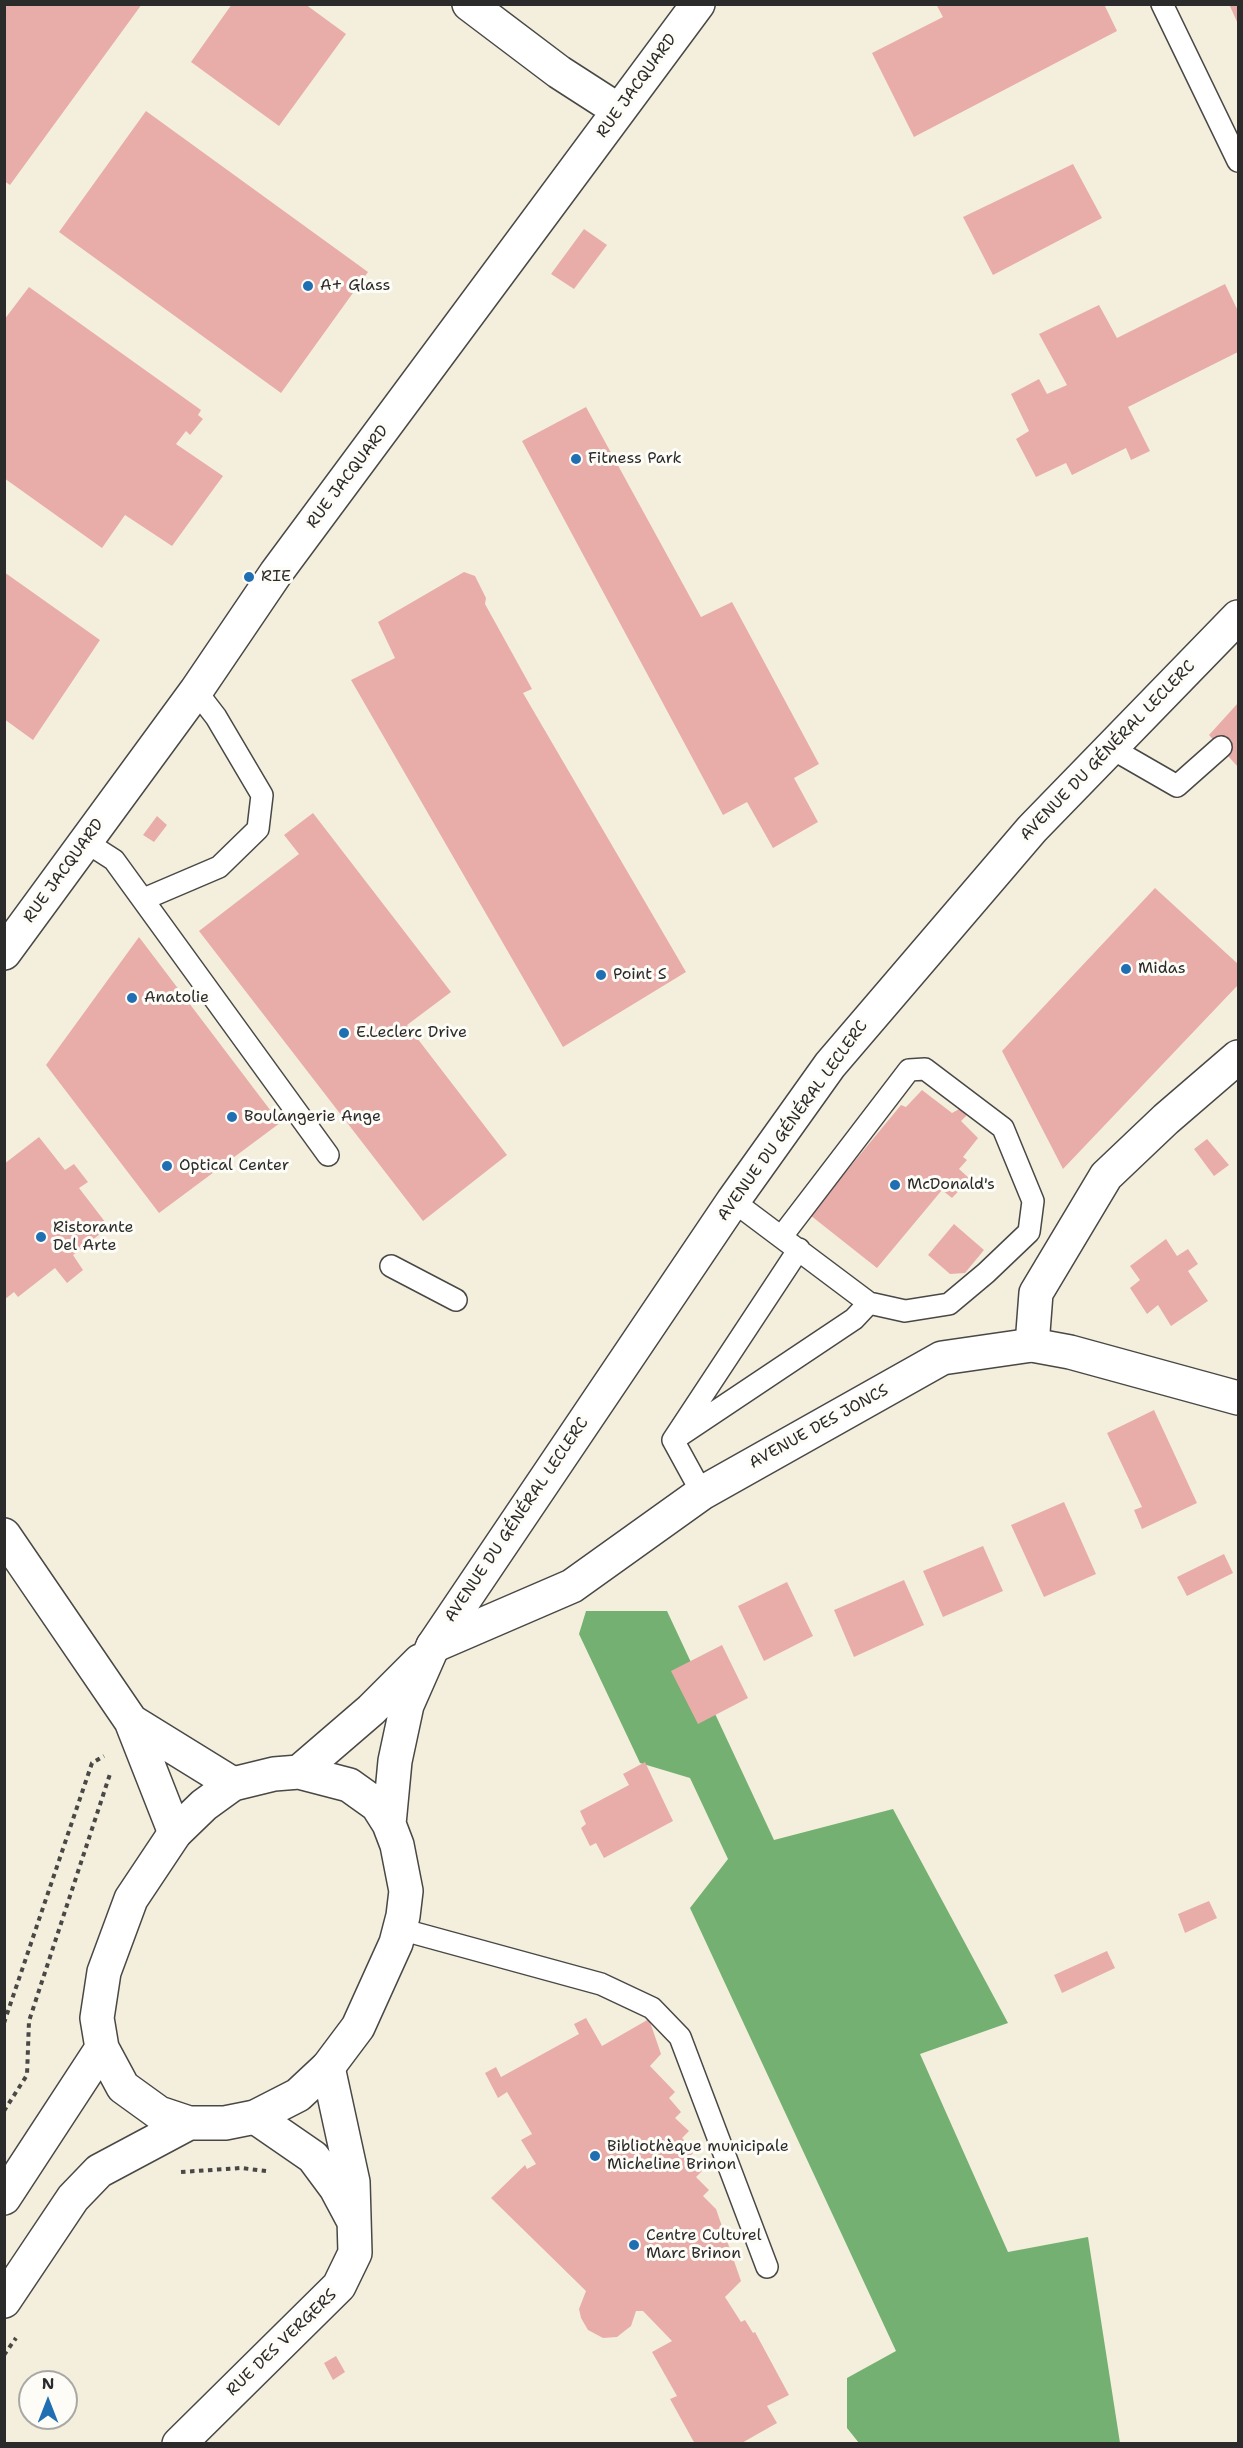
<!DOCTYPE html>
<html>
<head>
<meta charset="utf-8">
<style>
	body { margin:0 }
	#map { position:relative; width:1243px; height:2448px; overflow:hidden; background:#f3efdc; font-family:"Shantell Sans",sans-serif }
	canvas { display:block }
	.frame { position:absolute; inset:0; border:6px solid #2b2b2b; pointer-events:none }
	.north { position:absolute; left:18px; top:2370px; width:60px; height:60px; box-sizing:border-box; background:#fdfcf7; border:2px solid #a9a8a5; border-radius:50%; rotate:0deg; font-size:16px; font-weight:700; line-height:24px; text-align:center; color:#2b2b2b }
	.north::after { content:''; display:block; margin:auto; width:21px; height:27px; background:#1f6fb2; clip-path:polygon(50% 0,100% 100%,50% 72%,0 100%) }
</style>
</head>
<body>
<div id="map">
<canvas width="1243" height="2448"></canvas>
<div class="frame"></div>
<div class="north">N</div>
</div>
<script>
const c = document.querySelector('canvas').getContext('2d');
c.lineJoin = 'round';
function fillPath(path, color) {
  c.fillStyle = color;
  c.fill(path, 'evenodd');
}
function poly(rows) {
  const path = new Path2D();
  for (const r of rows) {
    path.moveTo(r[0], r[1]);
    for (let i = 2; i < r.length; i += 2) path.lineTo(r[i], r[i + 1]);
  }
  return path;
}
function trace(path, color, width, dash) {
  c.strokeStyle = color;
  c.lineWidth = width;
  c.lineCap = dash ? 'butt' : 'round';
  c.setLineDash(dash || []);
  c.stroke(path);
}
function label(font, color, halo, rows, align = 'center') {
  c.font = font + ' "Shantell Sans",sans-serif';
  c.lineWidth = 6;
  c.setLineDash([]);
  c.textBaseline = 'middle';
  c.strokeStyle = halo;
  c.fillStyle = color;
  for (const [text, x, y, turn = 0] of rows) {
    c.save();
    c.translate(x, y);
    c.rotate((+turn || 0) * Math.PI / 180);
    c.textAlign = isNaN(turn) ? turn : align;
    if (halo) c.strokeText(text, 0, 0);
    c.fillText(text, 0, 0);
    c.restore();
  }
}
fillPath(poly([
	[586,1611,667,1611,774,1840,893,1809,1008,2023,920,2054,1008,2252,1088,2237,1120,2443,859,2443,847,2428,847,2378,896,2351,690,1908,728,1859,690,1778,640,1763,579,1634]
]), '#74b071');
fillPath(poly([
	[4,4,142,4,10,185,4,181],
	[232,4,305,4,346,34,279,126,191,62],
	[936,4,1104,4,1117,31,914,137,872,53,943,17],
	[1229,4,1238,4,1238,24],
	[146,111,368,272,281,393,59,232],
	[1073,164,1102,218,993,275,963,217],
	[584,229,607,245,574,289,551,274],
	[1225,284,1238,311,1238,352,1128,407,1150,451,1131,460,1126,448,1072,475,1066,463,1036,477,1016,439,1029,431,1011,394,1039,379,1047,394,1067,385,1039,334,1099,305,1117,338],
	[29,287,201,410,198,415,203,419,190,435,186,431,176,444,223,476,172,546,125,515,102,548,4,478,4,320],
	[586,407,701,617,732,602,819,764,794,778,818,822,773,848,747,802,723,815,522,441],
	[4,572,100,640,33,740,4,719],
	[464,572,475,576,486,598,485,604,532,689,523,693,686,972,563,1047,351,680,395,658,378,622],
	[1238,703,1238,767,1209,735],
	[313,813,451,992,407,1025,507,1155,423,1221,199,931,299,854,284,835],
	[157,816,167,825,154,842,143,835],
	[1155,888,1238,964,1238,985,1063,1169,1002,1051],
	[139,937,280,1123,159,1213,46,1065],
	[922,1090,952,1113,961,1108,965,1111,967,1115,961,1121,978,1138,963,1157,967,1160,959,1169,970,1179,952,1198,942,1190,877,1268,810,1215,901,1105,906,1107],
	[39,1137,65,1170,74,1164,88,1182,79,1188,109,1227,73,1255,83,1270,67,1283,55,1268,18,1297,14,1292,4,1300,4,1164],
	[1207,1139,1229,1165,1214,1176,1194,1149],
	[954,1224,984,1250,965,1273,950,1274,928,1255],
	[1166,1239,1177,1256,1188,1249,1198,1264,1188,1271,1208,1301,1171,1326,1158,1305,1147,1314,1130,1288,1140,1280,1130,1266],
	[1154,1410,1197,1503,1142,1529,1134,1510,1142,1507,1107,1433],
	[1064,1502,1096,1574,1044,1597,1011,1525],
	[983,1546,1003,1591,943,1617,923,1571],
	[1224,1554,1233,1573,1187,1596,1177,1577],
	[904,1580,924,1625,854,1657,834,1610],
	[787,1582,813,1636,764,1661,738,1606],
	[722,1645,748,1698,698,1724,671,1671],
	[645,1762,673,1821,604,1858,596,1843,590,1846,581,1828,586,1824,580,1811,629,1785,623,1774],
	[1209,1901,1217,1918,1185,1933,1178,1914],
	[1107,1951,1115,1968,1062,1993,1054,1975],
	[586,2018,602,2046,649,2019,661,2054,650,2066,675,2092,669,2098,681,2112,675,2118,689,2131,682,2138,695,2151,689,2157,702,2171,696,2177,709,2190,703,2196,716,2209,741,2281,725,2297,741,2322,745,2320,753,2333,755,2332,789,2395,767,2406,777,2423,740,2444,695,2444,670,2399,677,2396,652,2352,672,2341,643,2311,636,2311,631,2326,617,2337,603,2338,588,2330,581,2318,579,2309,586,2291,491,2198,525,2165,527,2169,536,2164,521,2140,532,2134,507,2092,498,2098,485,2073,496,2067,501,2077,579,2034,574,2024],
	[336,2356,345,2372,333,2380,324,2363]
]), '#e9ada9');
const service = poly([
	[1162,4,1238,161],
	[1111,748,1177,786,1221,747],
	[86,842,114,860,328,1155],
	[144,899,219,867,258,829,262,795,216,717,196,691],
	[733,1201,869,1303,905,1311,949,1304,986,1273,1029,1232,1033,1201,1003,1128,925,1069,909,1070,782,1236],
	[799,1249,673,1440,854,1319,869,1303],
	[391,1266,456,1300],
	[673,1440,702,1493],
	[400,1929,601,1984,652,2008,680,2037,767,2267]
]);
const minor = poly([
	[469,4,559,72,618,110],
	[4,953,196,691,276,573,698,4],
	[1032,1345,1036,1293,1106,1176,1166,1119,1238,1057],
	[4,1535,131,1721,175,1833],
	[131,1721,233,1784],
	[255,2117,313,2157,336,2188,352,2218],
	[179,2444,339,2286,355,2253,353,2182,328,2067]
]);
const tertiary = poly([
	[433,1646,572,1586,702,1493,942,1358,1032,1345,1070,1352,1238,1398]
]);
const secondary = poly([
	[299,1772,371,1710,420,1661],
	[389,1824,377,1805,349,1785,299,1772,274,1774,233,1784,204,1805,175,1833,131,1899,104,1972,97,2018,102,2048,123,2087,159,2113,189,2123,225,2123,255,2117,298,2095,328,2067,358,2027,396,1943,403,1916,406,1891,397,1845,389,1824,395,1761,407,1705,433,1646,733,1201,830,1065,1032,829,1238,617],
	[4,2198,102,2048],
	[4,2301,73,2198,99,2171,189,2123]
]);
trace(service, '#494846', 24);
trace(minor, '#494846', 36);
trace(tertiary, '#494846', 36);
trace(secondary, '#494846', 36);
trace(poly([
	[4,2023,92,1763,104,1756],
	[4,2111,27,2075,29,2021,111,1771],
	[181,2172,241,2168,266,2171],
	[4,2355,16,2338]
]), '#494846', 4, [4.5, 4.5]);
trace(service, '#fff', 21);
trace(minor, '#fff', 33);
trace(tertiary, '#fff', 33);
trace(secondary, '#fff', 33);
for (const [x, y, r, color] of [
	[308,286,6,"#1f6fb2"],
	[576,459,6,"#1f6fb2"],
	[249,577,6,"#1f6fb2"],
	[1126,969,6,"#1f6fb2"],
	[601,975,6,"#1f6fb2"],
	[132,998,6,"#1f6fb2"],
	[344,1033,6,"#1f6fb2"],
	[232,1117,6,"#1f6fb2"],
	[167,1166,6,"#1f6fb2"],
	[895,1185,6,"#1f6fb2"],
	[41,1237,6,"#1f6fb2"],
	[595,2156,6,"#1f6fb2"],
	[634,2245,6,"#1f6fb2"]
]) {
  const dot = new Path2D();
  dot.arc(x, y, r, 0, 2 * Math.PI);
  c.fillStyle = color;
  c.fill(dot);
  trace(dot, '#fdfcf7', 2);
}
label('16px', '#2b2b2b', '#fdfcf7', [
	["RUE JACQUARD",637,86,-54],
	["RUE JACQUARD",348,477,-53],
	["AVENUE DU GÉNÉRAL LECLERC",1108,751,-46],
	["RUE JACQUARD",64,871,-54],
	["AVENUE DU GÉNÉRAL LECLERC",793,1121,-54],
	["AVENUE DES JONCS",819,1427,-29],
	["AVENUE DU GÉNÉRAL LECLERC",517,1520,-56],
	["RUE DES VERGERS",282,2343,-44]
]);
label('16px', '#2b2b2b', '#fdfcf7', [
	["A+ Glass",320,286],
	["Fitness Park",588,459],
	["RIE",261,577],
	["Midas",1138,969],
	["Point S",613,975],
	["Anatolie",144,998],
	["E.Leclerc Drive",356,1033],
	["Boulangerie Ange",244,1117],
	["Optical Center",179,1166],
	["McDonald's",907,1185],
	["Ristorante",53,1228],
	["Del Arte",53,1246],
	["Bibliothèque municipale",607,2147],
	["Micheline Brinon",607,2165],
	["Centre Culturel",646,2236],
	["Marc Brinon",646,2254]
], 'left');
</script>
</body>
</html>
